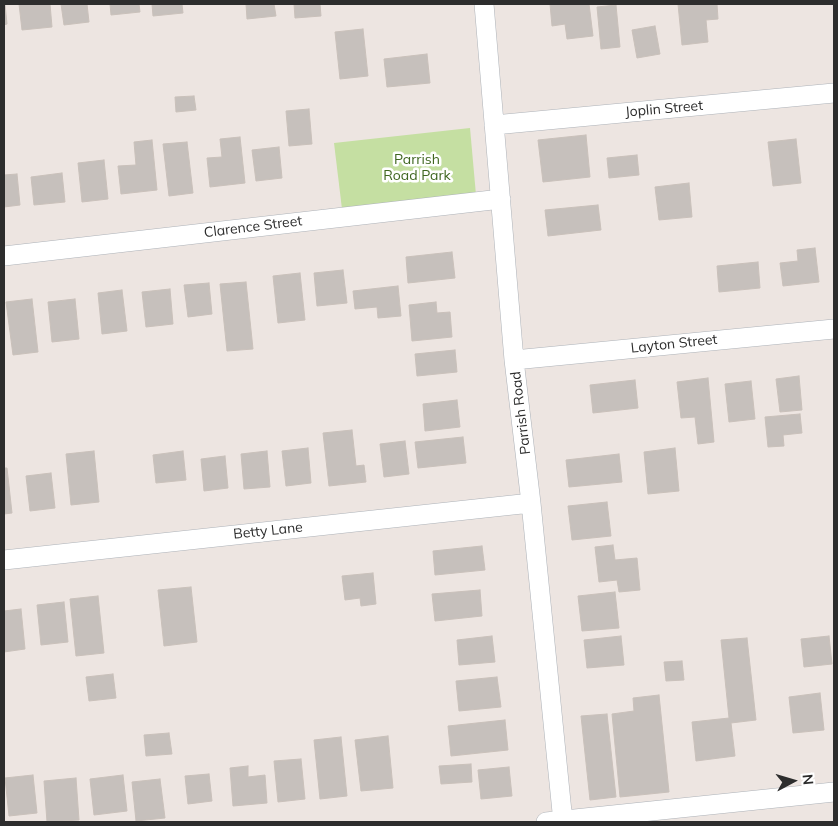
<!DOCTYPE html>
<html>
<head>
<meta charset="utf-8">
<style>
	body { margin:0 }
	#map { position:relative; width:838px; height:826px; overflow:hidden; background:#ede5e1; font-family:Mulish,sans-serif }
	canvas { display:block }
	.frame { position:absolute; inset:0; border:5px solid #2d2d2d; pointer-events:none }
	.north { position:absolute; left:768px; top:756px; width:50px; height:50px; -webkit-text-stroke:4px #fff; paint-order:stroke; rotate:84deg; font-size:14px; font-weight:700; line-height:20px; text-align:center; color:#2d2d2d }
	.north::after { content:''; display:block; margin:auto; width:18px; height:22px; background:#2d2d2d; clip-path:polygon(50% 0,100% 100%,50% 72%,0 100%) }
</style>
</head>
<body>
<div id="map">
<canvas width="838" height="826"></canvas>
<div class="frame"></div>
<div class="north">N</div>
</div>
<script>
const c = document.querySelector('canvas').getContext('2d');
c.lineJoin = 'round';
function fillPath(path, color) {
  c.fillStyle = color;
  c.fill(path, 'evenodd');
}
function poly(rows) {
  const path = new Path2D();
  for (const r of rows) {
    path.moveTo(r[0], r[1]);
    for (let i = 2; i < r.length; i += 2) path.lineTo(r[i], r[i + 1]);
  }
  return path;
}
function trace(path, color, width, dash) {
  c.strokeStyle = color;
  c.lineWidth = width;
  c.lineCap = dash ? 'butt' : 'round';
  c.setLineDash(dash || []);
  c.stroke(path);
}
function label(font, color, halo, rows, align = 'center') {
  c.font = font + ' Mulish,sans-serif';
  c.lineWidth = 5;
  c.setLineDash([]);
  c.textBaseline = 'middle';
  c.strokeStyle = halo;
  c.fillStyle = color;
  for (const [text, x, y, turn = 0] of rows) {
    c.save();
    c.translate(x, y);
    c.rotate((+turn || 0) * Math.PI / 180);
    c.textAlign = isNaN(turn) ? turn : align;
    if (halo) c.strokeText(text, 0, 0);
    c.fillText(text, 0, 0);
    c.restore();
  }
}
fillPath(poly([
	[470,128,476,195,342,209,334,143]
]), '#c5dfa2');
const building = poly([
	[4,4,5,4,7,24,4,25,4,4],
	[19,4,50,4,52,27,22,30,19,4],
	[61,4,87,4,89,22,64,25,61,4],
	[110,4,139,4,140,12,111,15,110,4],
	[152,4,182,4,183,13,153,16,152,4],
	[246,4,274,4,276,16,247,19,246,4],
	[294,4,320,4,321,16,295,18,294,4],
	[550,4,589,4,593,36,567,39,565,24,552,26,550,4],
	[678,4,717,4,718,19,706,20,708,42,682,45,678,4],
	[616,5,620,47,601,49,597,7,616,5],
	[655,26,660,54,637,58,632,30,655,26],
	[363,29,368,76,340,79,335,32,363,29],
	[427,54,430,83,387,87,384,59,427,54],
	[194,96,196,110,176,112,175,97,194,96],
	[309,109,312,144,289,146,286,111,309,109],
	[586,135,590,177,543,182,538,140,586,135],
	[240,137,245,183,210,187,207,158,222,157,220,139,240,137],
	[796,139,801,183,773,186,768,142,796,139],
	[152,140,157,190,121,194,118,166,136,165,134,142,152,140],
	[187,142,193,193,169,196,163,144,187,142],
	[279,147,282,178,256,181,252,150,279,147],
	[637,155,639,175,609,178,607,158,637,155],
	[104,160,108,199,82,202,78,163,104,160],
	[62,173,65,202,34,205,31,177,62,173],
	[17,174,20,205,4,207,4,175,17,174],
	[689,183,692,217,659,220,655,187,689,183],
	[598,205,601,230,548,236,545,210,598,205],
	[815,248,819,282,783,286,780,263,798,261,797,250,815,248],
	[452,252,455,278,408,283,406,257,452,252],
	[758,262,760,288,719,292,717,266,758,262],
	[343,270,347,303,317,306,314,273,343,270],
	[300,273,305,320,278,323,273,276,300,273],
	[246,282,253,349,227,351,220,284,246,282],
	[209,283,212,314,188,317,184,285,209,283],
	[398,286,401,316,378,318,377,307,355,309,353,291,398,286],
	[170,289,173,324,146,327,142,292,170,289],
	[122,290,127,331,102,334,98,293,122,290],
	[32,299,38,352,13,355,6,302,32,299],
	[75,299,79,339,52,342,48,302,75,299],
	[436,302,437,313,450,312,452,337,412,341,409,305,436,302],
	[455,350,457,372,417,376,415,354,455,350],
	[799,376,802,410,780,412,776,379,799,376],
	[708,378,714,442,698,444,695,417,681,418,677,382,708,378],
	[635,380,638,408,593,413,590,385,635,380],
	[751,381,755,419,729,422,725,384,751,381],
	[457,400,460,427,425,431,423,404,457,400],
	[800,414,802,433,783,435,784,446,768,447,765,417,800,414],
	[352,430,356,466,364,465,366,482,329,486,323,433,352,430],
	[463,437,466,463,418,468,415,442,463,437],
	[405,441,409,474,384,477,380,444,405,441],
	[308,448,311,483,286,486,282,451,308,448],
	[675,448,679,491,648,494,644,452,675,448],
	[94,451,99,502,71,505,66,454,94,451],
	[183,451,186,480,156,483,153,455,183,451],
	[267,451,270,487,244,489,241,454,267,451],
	[619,454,622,482,569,487,566,460,619,454],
	[225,456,228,488,204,491,201,459,225,456],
	[4,468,7,468,12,513,4,514,4,468],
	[51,473,55,508,30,511,26,476,51,473],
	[607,502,611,536,572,540,568,506,607,502],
	[613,545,615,560,637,558,640,590,619,592,617,580,599,582,595,547,613,545],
	[482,546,485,570,435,575,433,551,482,546],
	[373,573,376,604,361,606,360,598,345,600,342,576,373,573],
	[191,587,197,642,164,646,158,590,191,587],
	[480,590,482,616,435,621,432,594,480,590],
	[615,592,619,628,582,631,578,596,615,592],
	[98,596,104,653,76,656,70,599,98,596],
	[64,602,68,642,41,645,37,605,64,602],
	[21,609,25,649,4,652,4,611,21,609],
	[492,636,495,662,459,665,457,640,492,636],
	[621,636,624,665,587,668,584,640,621,636],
	[829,636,832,664,804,667,801,639,829,636],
	[747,638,756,720,731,723,735,756,696,761,692,722,729,718,721,640,747,638],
	[682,661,684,680,666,681,664,662,682,661],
	[113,674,116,698,89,701,86,677,113,674],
	[497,677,501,707,459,711,456,681,497,677],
	[820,693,824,730,793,733,789,697,820,693],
	[659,695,669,792,620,797,612,714,634,711,633,698,659,695],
	[607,714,616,797,590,800,581,716,607,714],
	[505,720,508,750,451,756,448,726,505,720],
	[169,733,172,754,146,756,144,735,169,733],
	[388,736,393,788,361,791,355,740,388,736],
	[341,737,347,796,320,799,314,740,341,737],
	[301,759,305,799,278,802,274,761,301,759],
	[471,764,472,782,441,784,439,766,471,764],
	[248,766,248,777,265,775,267,803,233,806,230,768,248,766],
	[509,767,512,796,481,799,478,770,509,767],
	[209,774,212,801,188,804,185,776,209,774],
	[33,775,37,813,9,816,5,778,33,775],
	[123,775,127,811,94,815,90,779,123,775],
	[76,778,79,820,47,822,44,781,76,778],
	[160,779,165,818,136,821,132,782,160,779]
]);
fillPath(building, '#c6c0bc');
trace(building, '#c9c0ba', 1);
const minor = poly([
	[484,4,514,360,531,503,563,822],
	[494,125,834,93],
	[4,256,501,199],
	[514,360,834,329],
	[4,560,531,503],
	[546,822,834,792]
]);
trace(minor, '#adb2b8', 20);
trace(minor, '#fff', 19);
label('14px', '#2d2d2d', '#fff', [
	["Joplin Street",664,109,-5],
	["Clarence Street",253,227,-7],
	["Layton Street",674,344,-6],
	["Parrish Road",521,413,-97],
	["Betty Lane",268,531,-6]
]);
label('14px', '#3f6620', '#fff', [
	["Parrish",417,160],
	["Road Park",417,176]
]);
</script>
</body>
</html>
